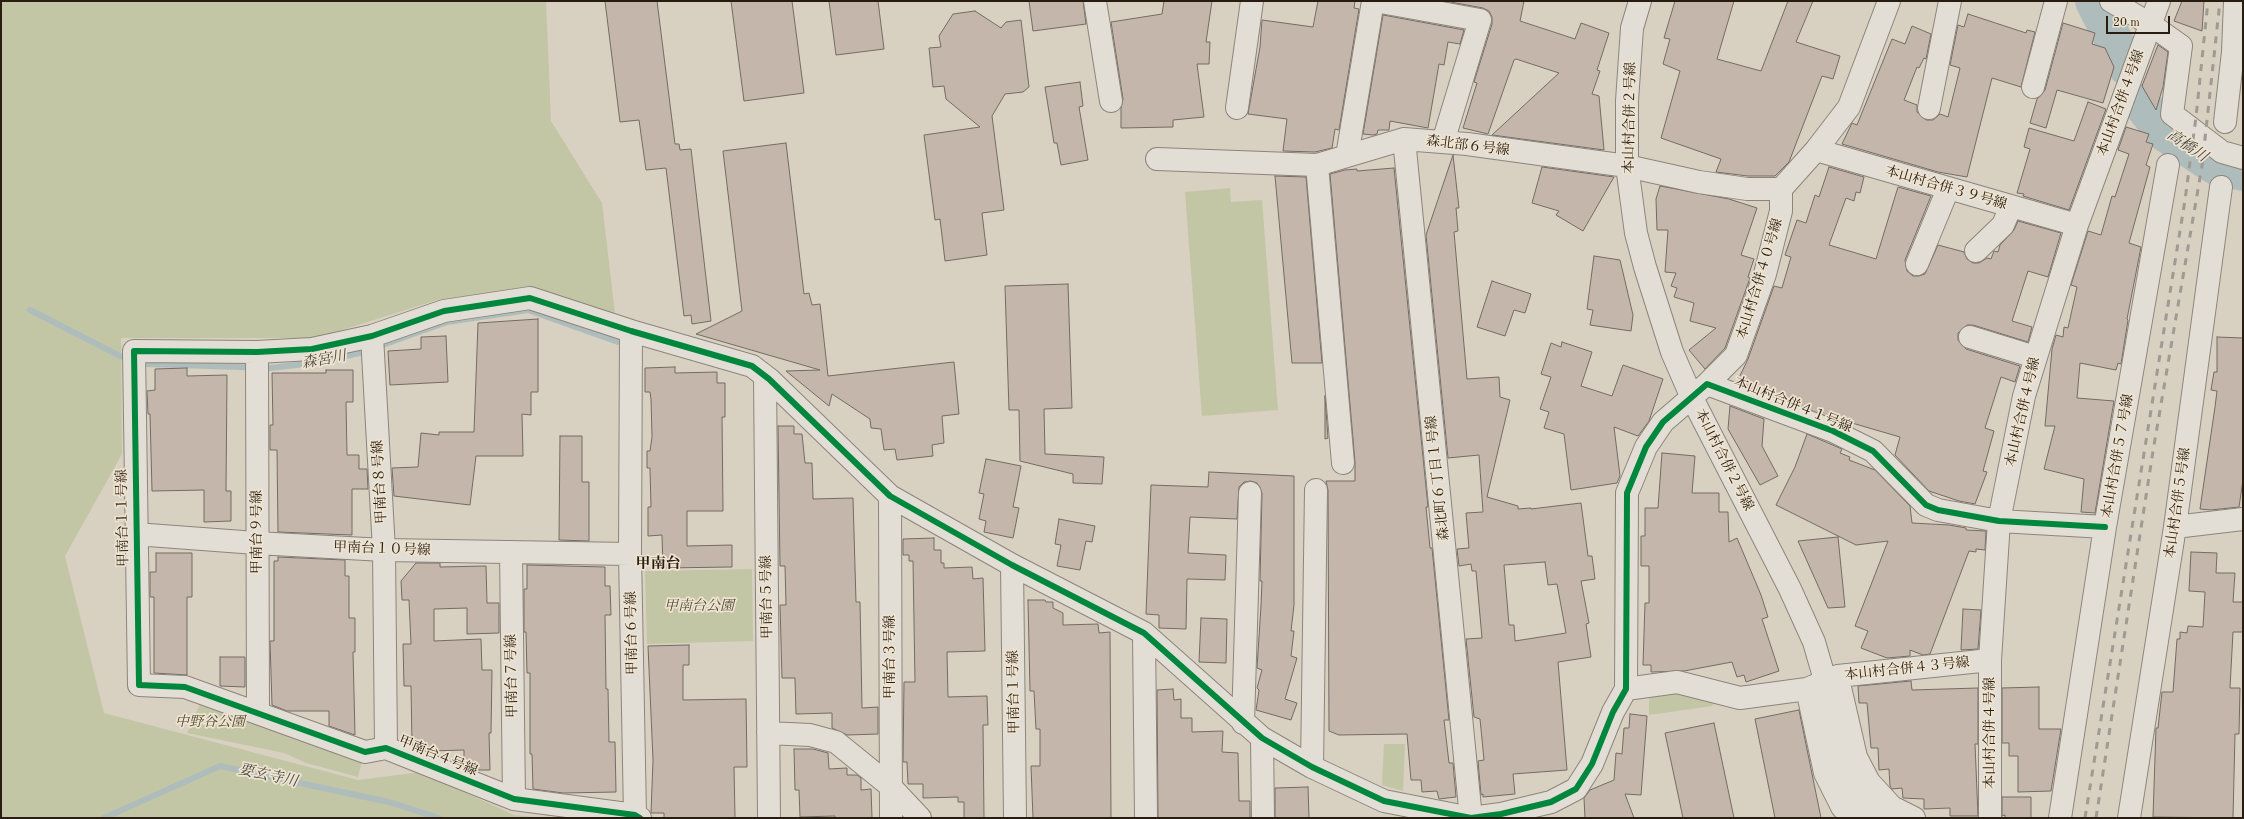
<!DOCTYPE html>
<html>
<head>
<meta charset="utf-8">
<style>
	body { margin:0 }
	#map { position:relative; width:2244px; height:819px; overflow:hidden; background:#d8d0c0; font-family:"Old Standard TT",serif }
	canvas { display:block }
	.frame { position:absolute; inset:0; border:2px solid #281b0f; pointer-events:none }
	.scale { position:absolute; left:2106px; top:16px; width:64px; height:18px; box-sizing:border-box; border:2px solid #281b0f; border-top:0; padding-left:5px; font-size:12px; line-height:14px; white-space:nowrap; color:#281b0f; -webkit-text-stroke:3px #ede3d0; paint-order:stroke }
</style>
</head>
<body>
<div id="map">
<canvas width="2244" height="819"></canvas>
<div class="frame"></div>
<div class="scale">20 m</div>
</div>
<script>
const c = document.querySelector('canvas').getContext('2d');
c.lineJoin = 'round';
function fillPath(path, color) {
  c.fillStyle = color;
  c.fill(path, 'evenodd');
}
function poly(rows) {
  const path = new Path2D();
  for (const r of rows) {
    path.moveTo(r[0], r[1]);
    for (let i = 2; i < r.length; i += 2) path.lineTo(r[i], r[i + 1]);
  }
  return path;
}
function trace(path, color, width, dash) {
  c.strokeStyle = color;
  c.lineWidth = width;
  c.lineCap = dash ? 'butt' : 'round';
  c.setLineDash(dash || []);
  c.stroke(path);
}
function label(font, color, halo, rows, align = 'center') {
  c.font = font + ' "Old Standard TT","Noto Serif JP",serif';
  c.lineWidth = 3.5;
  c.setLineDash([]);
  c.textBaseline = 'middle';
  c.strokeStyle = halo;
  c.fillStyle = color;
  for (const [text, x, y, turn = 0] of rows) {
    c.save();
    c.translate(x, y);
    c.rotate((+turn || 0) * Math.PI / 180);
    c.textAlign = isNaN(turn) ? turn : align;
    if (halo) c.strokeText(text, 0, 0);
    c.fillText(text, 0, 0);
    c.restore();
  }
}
fillPath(poly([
	[1,1,546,1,551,121,602,203,615,314,533,287,437,300,317,338,121,338,122,454,65,556,104,713,358,780,421,772,514,815,544,818,1,818],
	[1230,188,1231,202,1262,200,1278,410,1202,416,1185,192],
	[752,569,753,641,647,644,645,571],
	[1675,689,1712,699,1713,706,1649,715,1649,691],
	[201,702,362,761,358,777,306,763,284,753,187,733],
	[1384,744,1405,744,1403,791,1382,785]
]), '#c3c6a5');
trace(poly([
	[30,310,120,356,129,359],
	[377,347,447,322,528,310,618,342],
	[138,361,147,364,270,368,314,363,369,351],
	[104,818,220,766,389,802,439,818]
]), '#aebdbc', 6);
trace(poly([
	[2094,1,2127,67],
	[2141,103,2164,132,2216,166,2243,172]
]), '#aebdbc', 38);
const building = poly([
	[605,1,657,1,675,144,679,144,680,150,691,149,711,321,692,324,691,315,684,316,666,168,646,170,639,120,620,122,605,1],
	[731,1,792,1,804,93,744,101,731,1],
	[829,1,878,1,884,49,836,55,829,1],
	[1029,1,1083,1,1086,24,1033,31,1029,1],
	[1164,1,1212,1,1206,42,1210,42,1209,64,1197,64,1204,117,1173,120,1173,127,1121,128,1121,108,1123,99,1111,22,1162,14,1164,1],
	[1318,1,1355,1,1354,8,1359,9,1339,130,1335,129,1332,148,1315,152,1283,151,1287,119,1248,114,1260,47,1262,20,1313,27,1318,1],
	[1445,1,1524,1,1520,21,1575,39,1581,23,1609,33,1597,70,1600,71,1592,94,1599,96,1604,150,1492,135,1559,73,1516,59,1514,60,1488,134,1463,128,1477,83,1474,82,1492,24,1492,17,1489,11,1483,8,1445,1],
	[1675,1,1734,1,1717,59,1761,71,1788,1,1813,1,1796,42,1840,56,1833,79,1822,76,1789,162,1775,176,1748,176,1716,172,1721,159,1661,138,1680,71,1663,64,1670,39,1664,38,1675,1],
	[2182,1,2204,1,2202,31,2174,21,2182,1],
	[975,11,1001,28,1006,22,1021,20,1029,87,1023,92,1005,94,992,116,1004,210,982,213,987,255,945,261,940,219,935,220,924,135,980,127,946,99,944,86,933,87,929,48,941,47,939,36,953,14,975,11],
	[1968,14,2026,33,2027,30,2035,32,2021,87,1992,78,1967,177,1938,172,1842,144,1852,123,1857,125,1892,39,1905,44,1912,26,1931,34,1926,59,1924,58,1919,68,1917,67,1904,100,1917,105,1917,112,1926,120,1933,120,1940,114,1948,117,1960,68,1950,65,1958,25,1964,27,1968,14],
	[1383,15,1464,30,1460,44,1448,42,1444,65,1439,64,1428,128,1390,121,1389,130,1378,130,1377,134,1373,135,1363,134,1383,15],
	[2063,23,2095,33,2092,44,2105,48,2114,67,2103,103,2057,90,2046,128,2030,123,2037,99,2045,90,2063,23],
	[2158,45,2168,52,2163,87,2156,110,2142,86,2158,45],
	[1080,82,1083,106,1079,107,1088,160,1061,165,1057,143,1054,143,1045,87,1080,82],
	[2088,102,2106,109,2069,210,2023,196,2024,194,2017,193,2030,149,2024,147,2029,128,2074,141,2088,102],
	[2126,127,2149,134,2146,142,2153,144,2146,165,2150,167,2129,243,2141,247,2127,319,2128,320,2121,364,2118,363,2116,370,2080,363,2077,398,2114,401,2095,513,2081,512,2084,479,2044,469,2055,426,2045,426,2052,349,2056,335,2063,337,2064,327,2068,328,2077,287,2071,285,2088,231,2101,235,2112,196,2115,197,2129,154,2118,150,2126,127],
	[786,143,804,294,809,293,812,305,820,304,828,376,954,362,959,414,942,416,944,443,932,445,933,456,897,460,895,449,884,450,881,429,871,428,870,419,832,394,829,406,786,371,820,370,696,334,742,311,723,151,786,143],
	[1453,155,1459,208,1456,208,1458,231,1454,232,1467,379,1499,377,1500,397,1510,400,1487,497,1518,506,1518,509,1531,508,1531,509,1581,503,1588,556,1592,556,1595,579,1581,581,1589,623,1586,624,1591,657,1558,662,1567,770,1513,774,1515,794,1483,797,1483,794,1481,795,1478,761,1484,760,1480,719,1474,717,1466,639,1482,638,1476,571,1472,571,1471,564,1459,566,1457,549,1469,548,1466,513,1483,512,1479,455,1448,458,1426,235,1453,155],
	[1545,562,1548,585,1557,584,1566,633,1515,641,1514,625,1509,625,1504,565,1545,562],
	[1542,167,1614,177,1583,231,1556,215,1559,211,1532,203,1542,167],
	[1829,167,1864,177,1860,193,1856,192,1854,201,1846,198,1829,245,1876,259,1898,187,1931,196,1905,260,1907,271,1913,276,1919,276,1925,274,1938,245,1964,252,1967,259,1973,263,1979,263,1987,258,1991,259,1994,251,1998,252,2000,245,2014,230,2018,221,2061,233,2048,277,2028,271,2012,321,2032,327,2028,342,1973,325,1967,325,1958,333,1958,340,1966,349,2020,366,2015,382,2001,377,1985,428,1994,431,1983,471,1987,472,1975,504,1959,501,1929,491,1895,455,1900,437,1852,423,1851,426,1737,382,1748,359,1774,286,1782,288,1791,257,1785,255,1797,220,1806,223,1815,195,1819,197,1829,167],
	[1394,168,1428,507,1426,507,1430,548,1432,548,1449,720,1444,720,1449,763,1453,763,1456,797,1439,799,1437,791,1422,792,1421,780,1411,780,1407,734,1339,735,1329,731,1328,490,1326,481,1355,481,1355,462,1330,174,1345,170,1357,169,1357,171,1394,168],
	[1275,176,1306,177,1322,363,1292,363,1275,176],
	[1660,186,1729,199,1757,208,1741,255,1754,259,1748,277,1750,278,1725,348,1705,369,1689,350,1716,328,1690,321,1694,303,1674,297,1677,288,1671,286,1676,273,1665,272,1668,230,1657,230,1656,199,1660,186],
	[1594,256,1620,260,1633,315,1631,331,1590,325,1593,310,1587,309,1594,256],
	[1492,281,1531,294,1525,313,1514,310,1505,336,1477,327,1492,281],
	[1068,284,1072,408,1044,409,1045,454,1104,457,1102,484,1073,483,1073,474,1020,461,1019,410,1009,410,1005,286,1068,284],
	[538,319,538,392,531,392,531,415,522,414,523,456,476,456,470,505,394,496,392,468,418,467,421,433,439,435,439,432,474,432,478,323,538,319],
	[446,336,448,382,390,385,388,351,421,349,421,337,446,336],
	[2217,337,2243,338,2243,480,2239,507,2211,510,2200,509,2215,407,2217,391,2211,390,2214,372,2217,372,2217,337],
	[1562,342,1592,352,1581,386,1612,396,1623,365,1663,379,1649,421,1638,436,1614,427,1620,476,1617,483,1571,490,1564,434,1544,428,1549,412,1540,409,1551,377,1541,374,1551,343,1561,347,1562,342],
	[675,367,675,373,717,372,717,383,725,383,725,417,722,417,723,511,687,511,687,546,732,545,732,567,663,568,662,535,648,536,648,507,651,507,650,468,647,468,647,451,650,451,652,437,651,399,650,392,645,392,645,368,675,367],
	[187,368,187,376,227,375,226,491,231,491,231,521,204,522,204,490,152,491,150,414,148,414,147,391,155,390,155,369,187,368],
	[326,370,353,370,353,402,346,402,347,455,359,455,359,469,367,469,368,489,352,489,352,535,278,532,277,450,270,450,270,425,273,425,272,373,326,373,326,370],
	[1325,396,1328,438,1325,439,1325,396],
	[1730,406,1764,419,1762,446,1778,476,1760,485,1728,429,1730,406],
	[778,426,794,426,794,434,802,434,805,463,812,463,813,499,853,498,856,602,860,602,862,708,878,707,878,734,847,735,832,728,832,713,796,714,795,678,782,678,780,605,786,605,785,566,780,566,778,426],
	[1807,434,1842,449,1840,453,1850,457,1849,460,1875,470,1910,506,1912,523,1949,525,1966,528,1966,530,1986,531,1985,550,1976,549,1976,552,1969,551,1930,654,1923,655,1910,650,1910,656,1887,658,1861,648,1868,631,1855,626,1888,541,1856,545,1776,505,1795,467,1807,434],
	[560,436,582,436,582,482,589,482,589,541,559,540,560,436],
	[1662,453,1695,456,1692,493,1719,493,1719,512,1728,512,1729,542,1737,538,1761,595,1768,617,1762,619,1779,671,1746,682,1744,675,1737,677,1732,662,1684,671,1651,672,1651,665,1643,665,1645,603,1649,603,1649,566,1641,566,1641,536,1645,536,1645,508,1658,508,1662,453],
	[986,459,1021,466,1013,507,1019,508,1013,538,984,532,986,521,979,519,984,494,979,493,986,459],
	[1209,472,1294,476,1294,605,1291,631,1294,631,1291,656,1297,658,1285,699,1297,703,1291,720,1256,710,1259,690,1257,688,1262,670,1257,668,1261,606,1262,581,1260,581,1262,493,1257,483,1251,481,1244,482,1239,487,1237,519,1190,517,1188,553,1226,555,1225,580,1187,579,1186,629,1159,628,1159,615,1146,614,1151,485,1208,487,1209,472],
	[1059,519,1095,526,1092,542,1086,541,1080,570,1057,566,1061,545,1055,544,1059,519],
	[1838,537,1845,607,1828,608,1798,541,1838,537],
	[934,538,934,550,941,550,941,563,944,563,944,568,972,567,973,579,983,578,985,651,947,652,948,697,987,696,988,725,983,725,984,818,964,818,964,802,958,802,958,797,923,798,923,784,908,784,907,762,903,762,904,682,915,682,913,561,909,561,909,555,903,555,903,539,934,538],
	[2191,552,2217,553,2216,573,2235,573,2233,602,2243,602,2243,632,2233,632,2230,688,2240,688,2239,734,2235,734,2233,818,2153,817,2156,728,2158,728,2162,692,2173,692,2177,639,2180,639,2180,632,2187,633,2188,626,2203,627,2205,592,2189,591,2191,552],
	[156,553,192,553,192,597,187,597,187,675,154,673,154,597,150,597,150,572,156,572,156,553],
	[278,557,345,560,345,576,349,576,349,618,355,618,355,652,353,652,355,735,329,726,329,711,287,711,272,705,270,641,274,641,274,561,278,561,278,557],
	[416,563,440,563,440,567,486,566,487,603,499,603,499,633,467,634,467,608,434,609,434,641,481,639,482,670,492,670,491,733,489,733,490,770,475,770,473,765,464,765,464,750,429,751,412,745,411,686,404,686,403,644,411,644,409,600,402,600,401,581,416,563],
	[527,565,605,567,605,586,610,586,611,615,605,615,606,689,608,689,609,742,615,742,616,792,563,793,533,789,532,754,530,754,530,673,527,673,526,632,524,632,524,589,527,589,527,565],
	[1028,600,1045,600,1046,602,1053,602,1053,608,1063,613,1063,625,1098,624,1099,633,1110,632,1111,818,1033,818,1031,766,1040,766,1040,729,1036,729,1034,691,1030,691,1028,600],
	[1963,609,1981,610,1978,649,1961,650,1963,609],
	[1201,618,1227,619,1226,663,1199,662,1201,618],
	[689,645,689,665,683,665,683,700,746,699,747,767,734,767,735,818,664,818,664,813,651,813,653,760,648,646,689,645],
	[220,657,245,657,245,687,220,686,220,657],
	[1911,681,1912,690,1978,688,1978,744,1975,744,1978,816,1950,816,1950,808,1924,809,1924,799,1903,798,1902,788,1892,789,1890,786,1889,769,1879,770,1878,748,1871,748,1867,703,1859,703,1858,686,1911,681],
	[2039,687,2039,729,2061,729,2051,791,2018,792,2018,756,2009,756,2009,743,2002,743,2002,688,2039,687],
	[1173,689,1174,700,1181,699,1181,718,1192,718,1192,732,1223,731,1222,752,1238,753,1239,801,1250,801,1250,818,1158,818,1157,690,1173,689],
	[1799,710,1821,818,1775,818,1755,719,1799,710],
	[1630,714,1647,716,1641,795,1625,794,1634,818,1585,818,1584,798,1590,790,1614,780,1616,753,1622,754,1624,728,1629,728,1630,714],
	[1714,723,1734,818,1683,818,1665,733,1714,723],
	[794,749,813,749,828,753,829,769,847,768,847,775,857,775,861,778,861,790,871,789,872,818,835,818,835,816,800,817,799,790,795,790,794,749],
	[1308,787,1309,818,1275,818,1275,788,1308,787],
	[2002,797,2031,797,2031,818,2005,818,2005,815,2002,816,2002,797]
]);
fillPath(building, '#c5b6ab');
trace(building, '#736c63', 1);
const minor = poly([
	[1095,1,1111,101],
	[1375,1,1480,20,1443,142],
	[1640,1,1632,28,1627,101,1627,166,1636,233,1645,267,1672,352,1692,398,1790,589,1814,642,1825,680,1839,762,1855,793,1879,818],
	[2111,1,2150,24,2181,46,2172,114,2222,152,2243,158],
	[2033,87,2056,1],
	[1237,108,1252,1],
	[1929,108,1950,1],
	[2225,122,2233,52,2235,1],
	[1404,139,1471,818],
	[1816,150,2077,225],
	[1347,156,1373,1],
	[1157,159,1317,165,1404,139,1467,144,1627,166,1699,182,1747,189,1781,189],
	[1317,165,1343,463],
	[1976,251,2003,225,2011,206],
	[1917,264,1948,189],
	[631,331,630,554,635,815],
	[372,336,384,550,386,748],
	[1970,337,2035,357],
	[257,352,258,712],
	[765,376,769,818],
	[1707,384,1736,355,1765,274,1781,211,1781,189,1816,150,1849,107,1889,1],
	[890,496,891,818],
	[2175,527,2243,519],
	[135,534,256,543,384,550,630,554],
	[511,552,514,799],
	[1012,565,1015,818],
	[1144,633,1146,818],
	[1839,683,1856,757,1869,782,1892,807,1914,818],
	[1626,689,1677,682,1740,698,1807,689,1838,676,1990,660],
	[1807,689,1825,773,1842,807,1853,818],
	[1243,723,1250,493],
	[768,733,810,735,836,742,889,785,920,818],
	[1262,738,1263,818],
	[1312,767,1316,490],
	[640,818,635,815,514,799,386,748,365,752,185,687,139,685,134,351,257,352,312,349,372,336,444,311,530,298,631,331,752,366,769,379,890,496,1012,565,1144,633,1262,738,1312,767,1384,801,1471,818,1501,814,1551,802,1576,789,1592,764,1613,712,1626,689,1627,493,1646,447,1663,422,1707,384,1833,431,1873,451,1926,505,1938,510,1999,521,2105,527],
	[1990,818,1990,660,1999,521,2024,396,2077,225,2159,1],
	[2060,818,2105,527,2168,165],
	[2129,818,2175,527,2221,187]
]);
trace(minor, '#8c857b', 24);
trace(minor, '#e2ded5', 22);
trace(poly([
	[2085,818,2185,200,2196,117,2208,1],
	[2096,818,2153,451,2202,166,2220,1]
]), '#9f9a94', 3, [7, 7]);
trace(poly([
	[640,818,635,815,514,799,386,748,365,752,185,687,139,685,134,351,257,352,312,349,372,336,444,311,530,298,631,331,752,366,769,379,890,496,1012,565,1144,633,1262,738,1312,767,1384,801,1471,818,1501,814,1551,802,1576,789,1592,764,1613,712,1626,689,1627,493,1646,447,1663,422,1707,384,1833,431,1873,451,1926,505,1938,510,1999,521,2105,527]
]), '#00873e', 6);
label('14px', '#281b0f', '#ede3d0', [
	["本山村合併４号線",2121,103,-70],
	["本山村合併２号線",1630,118,-89],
	["森北部６号線",1468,146,7],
	["本山村合併３９号線",1946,188,16],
	["本山村合併４０号線",1760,279,-73],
	["本山村合併４１号線",1793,405,22],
	["本山村合併４号線",2023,412,-77],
	["本山村合併５７号線",2118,456,-80],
	["本山村合併２号線",1724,460,63],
	["森北町６丁目１号線",1438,478,-96],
	["甲南台８号線",380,482,-93],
	["本山村合併５号線",2178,503,-82],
	["甲南台１１号線",123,518,-91],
	["甲南台９号線",257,532,-90],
	["甲南台１０号線",382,549,2],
	["甲南台５号線",767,597,-91],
	["甲南台６号線",632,633,-91],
	["甲南台３号線",890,657,-90],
	["本山村合併４３号線",1907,669,-6],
	["甲南台７号線",512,676,-91],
	["甲南台１号線",1014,692,-91],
	["本山村合併４号線",1990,733,-90],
	["甲南台４号線",438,756,22]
]);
label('italic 14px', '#514c35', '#ede3d0', [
	["甲南台公園",699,606],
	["中野谷公園",210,722]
]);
label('italic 15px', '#4b4942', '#ede3d0', [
	["高橋川",2187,146,34],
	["森宮川",324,360,-10],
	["要玄寺川",268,776,12]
]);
label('bold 15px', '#281b0f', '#ede3d0', [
	["甲南台",658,564]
]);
</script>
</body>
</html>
